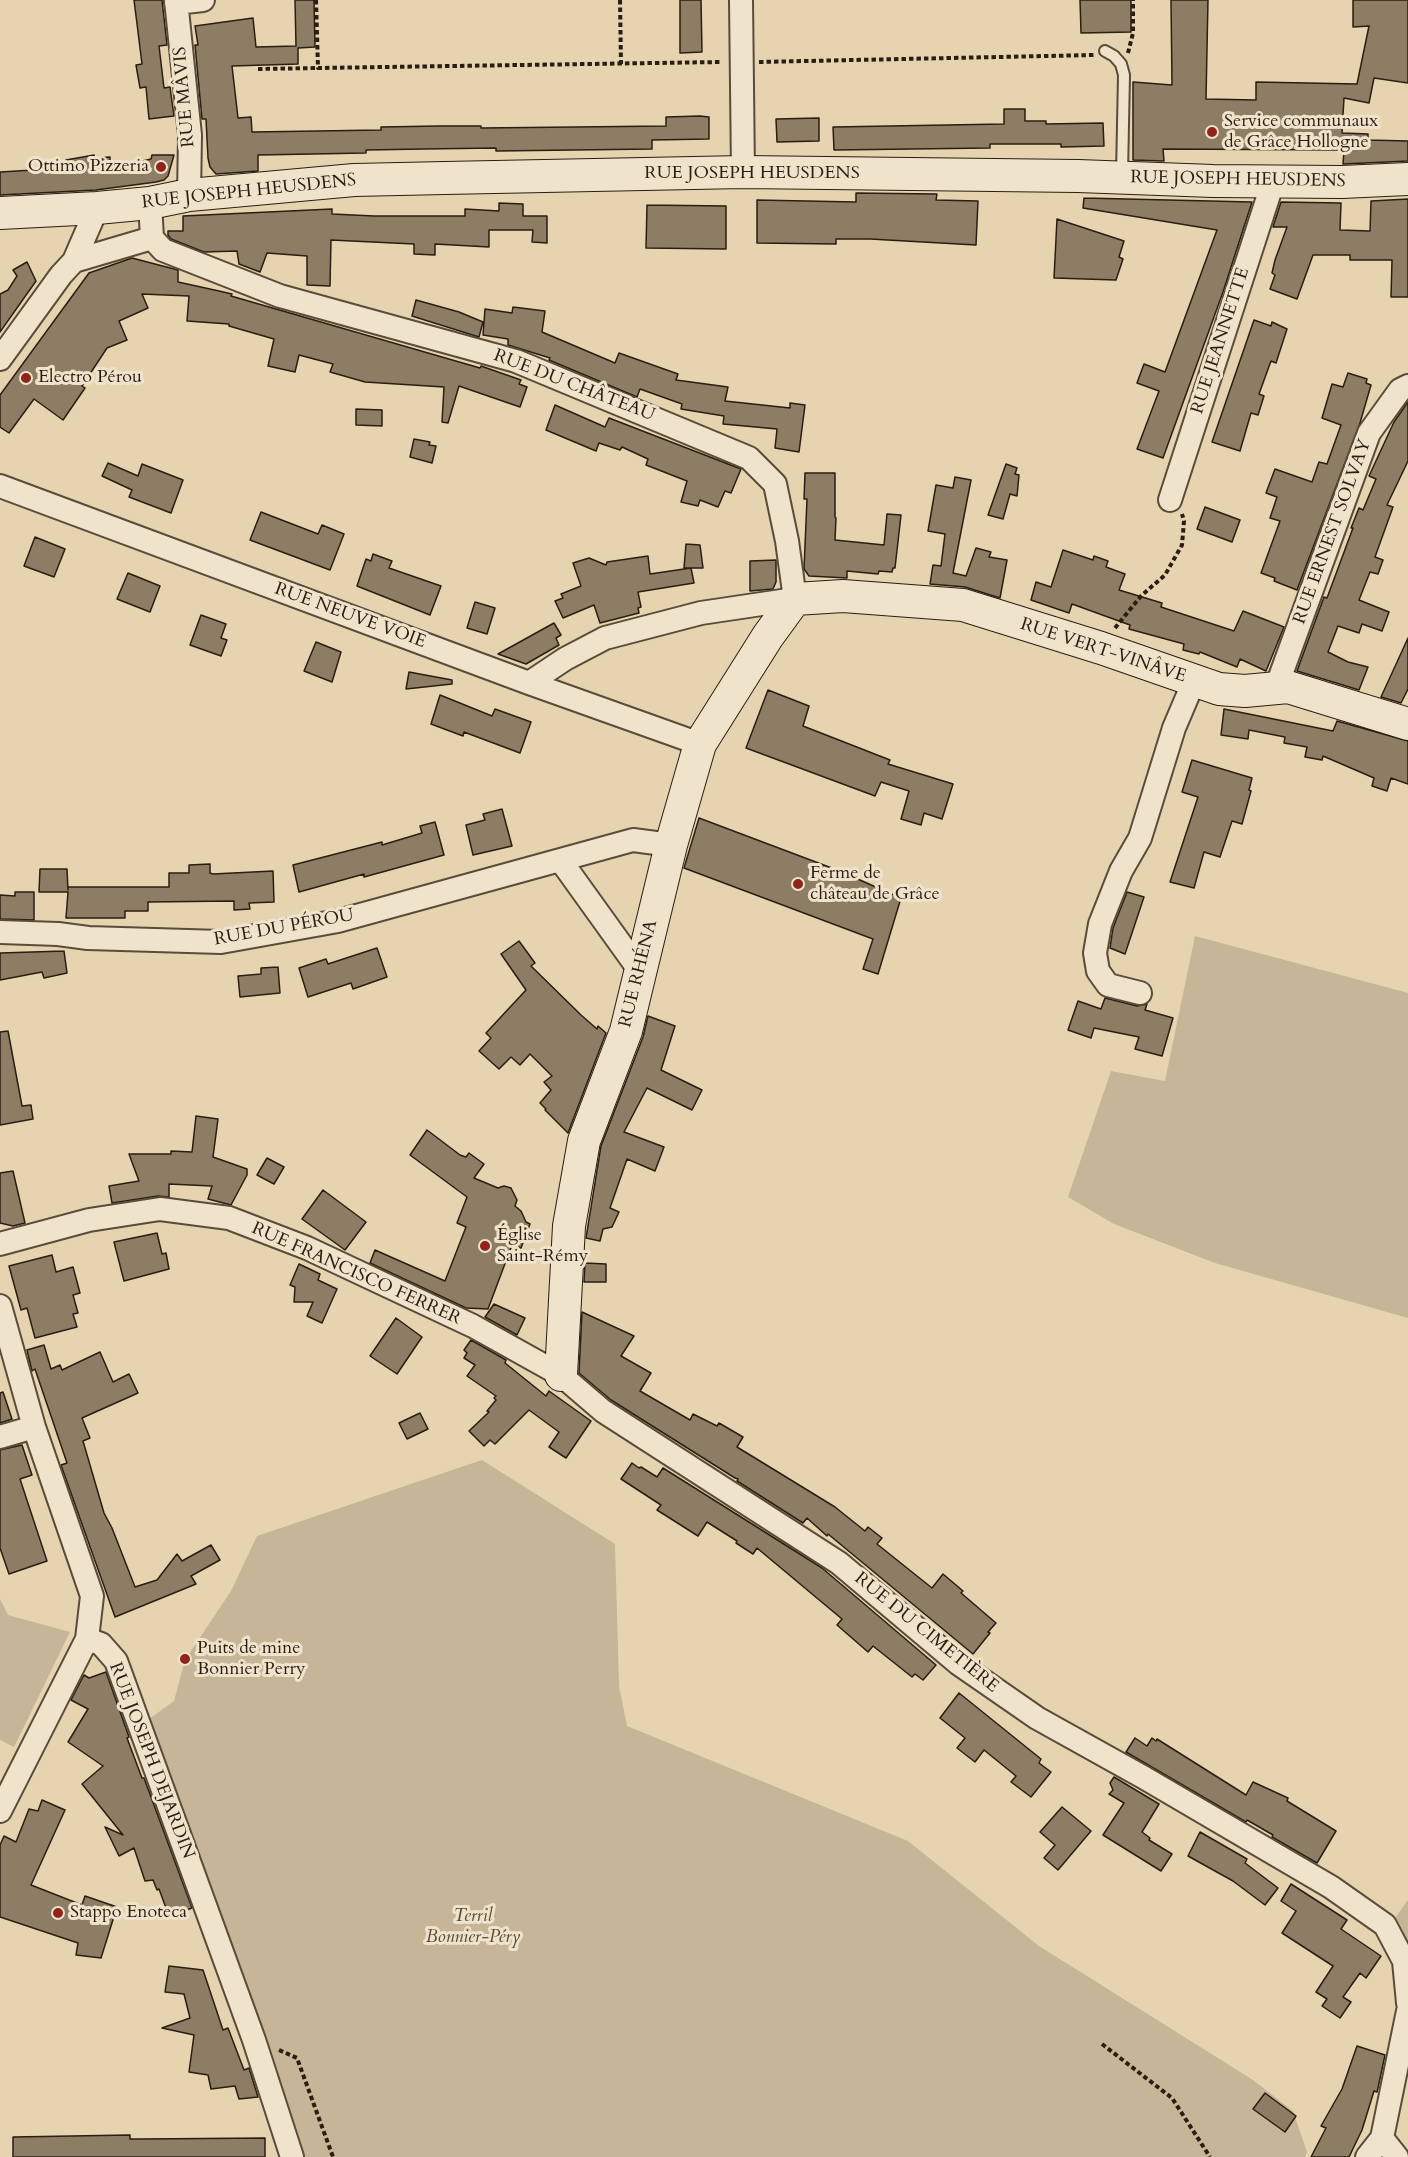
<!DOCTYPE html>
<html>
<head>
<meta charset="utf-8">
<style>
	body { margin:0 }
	canvas { display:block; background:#e6d4b1 }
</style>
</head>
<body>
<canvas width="1408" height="2157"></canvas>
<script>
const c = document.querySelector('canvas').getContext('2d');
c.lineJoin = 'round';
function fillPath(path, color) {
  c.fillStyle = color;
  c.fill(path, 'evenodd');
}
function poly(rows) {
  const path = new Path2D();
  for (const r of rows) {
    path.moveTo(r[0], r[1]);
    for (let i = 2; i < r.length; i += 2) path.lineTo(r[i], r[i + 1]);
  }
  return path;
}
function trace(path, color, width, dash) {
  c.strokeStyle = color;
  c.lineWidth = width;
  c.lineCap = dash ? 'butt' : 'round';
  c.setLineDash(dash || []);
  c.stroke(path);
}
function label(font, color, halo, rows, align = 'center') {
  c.font = font + ' Cardo,serif';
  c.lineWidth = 6;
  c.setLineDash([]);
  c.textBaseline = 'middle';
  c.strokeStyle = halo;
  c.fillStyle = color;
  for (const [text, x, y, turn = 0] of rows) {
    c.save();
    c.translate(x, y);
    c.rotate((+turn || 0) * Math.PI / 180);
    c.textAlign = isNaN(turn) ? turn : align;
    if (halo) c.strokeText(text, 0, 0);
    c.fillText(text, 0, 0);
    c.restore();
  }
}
fillPath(poly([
	[1195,936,1408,993,1408,1318,1215,1263,1114,1224,1068,1197,1111,1071,1165,1081],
	[482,1460,615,1544,619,1686,627,1726,908,1841,1039,1946,1253,2080,1293,2111,1307,2152,1305,2157,295,2157,247,1999,149,1719,174,1701,185,1660,231,1591,257,1536],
	[0,1599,8,1615,70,1632,14,1747,0,1740],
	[1408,1900,1408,1960,1390,1925]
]), '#c6b596');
const building = poly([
	[134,0,162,0,167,45,159,46,164,88,170,87,174,116,149,119,146,87,140,88,136,65,142,64,134,0],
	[295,0,314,0,315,47,298,48,298,64,232,66,238,118,251,117,252,132,381,130,381,127,438,126,481,126,481,128,666,126,666,117,700,116,709,117,709,139,652,140,652,149,496,151,496,148,424,149,366,150,366,153,258,155,258,171,216,174,210,167,208,158,206,119,202,119,195,45,198,45,195,26,253,18,256,47,296,46,295,0],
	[680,0,701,0,702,52,680,53,680,0],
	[1080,0,1131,0,1131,32,1081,33,1080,0],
	[1171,0,1208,0,1206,99,1256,100,1256,82,1357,84,1369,26,1353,27,1353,0,1408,0,1408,83,1374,78,1369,103,1344,98,1342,133,1368,134,1368,140,1408,141,1408,161,1343,164,1344,150,1163,149,1164,161,1133,160,1133,82,1172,85,1171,0],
	[1004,109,1025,109,1025,121,1046,121,1046,124,1103,123,1104,146,1061,147,1061,144,990,144,990,148,834,150,833,127,1004,124,1004,109],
	[819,118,819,141,777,142,776,119,819,118],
	[94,155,95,158,110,157,110,169,151,159,152,155,174,155,168,176,164,180,156,182,96,190,0,195,0,172,66,168,66,160,94,155],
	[856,193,937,194,936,200,978,201,976,245,870,239,836,239,836,244,757,243,757,200,856,202,856,193],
	[1084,198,1252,202,1223,292,1163,458,1137,449,1159,391,1137,383,1144,364,1165,372,1217,230,1083,208,1084,198],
	[1408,199,1408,297,1391,297,1392,260,1350,260,1350,255,1313,255,1297,299,1270,289,1275,275,1272,273,1275,260,1287,227,1273,227,1281,202,1341,203,1340,230,1370,231,1371,201,1408,199],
	[499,203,523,204,523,216,547,216,547,243,532,242,533,230,489,230,489,247,435,244,435,255,414,254,414,244,331,240,330,286,307,285,307,256,267,253,260,272,239,264,237,251,204,252,171,239,168,235,168,231,183,231,183,216,332,209,332,214,374,216,465,216,465,209,499,211,499,203],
	[647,205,726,206,726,249,646,248,647,205],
	[1057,219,1124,241,1119,257,1123,259,1116,280,1054,278,1057,219],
	[132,258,178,270,178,282,219,291,232,294,231,296,480,368,481,366,521,380,519,384,527,387,520,407,459,386,448,423,442,422,444,387,365,382,330,372,333,364,299,355,295,372,268,366,274,339,229,326,229,324,187,321,189,296,142,294,148,308,119,321,127,340,107,348,82,386,85,388,63,420,34,399,9,433,0,427,0,395,89,273,132,258],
	[27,262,36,281,0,332,0,294,8,290,17,276,13,270,27,262],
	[416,300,459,312,483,322,479,337,412,316,416,300],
	[513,307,545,311,542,332,615,363,619,353,678,374,676,380,728,387,725,401,790,408,790,403,805,405,799,452,775,448,777,429,723,424,724,416,681,409,682,404,640,389,637,397,549,360,550,358,508,345,508,339,483,335,485,309,512,313,513,307],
	[1254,320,1271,326,1272,322,1287,329,1276,363,1271,361,1259,394,1264,396,1258,415,1251,413,1240,451,1212,442,1254,320],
	[1348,373,1367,379,1366,383,1371,385,1360,423,1297,590,1274,581,1275,578,1261,573,1280,521,1270,518,1277,497,1266,493,1275,469,1312,482,1319,462,1327,464,1341,425,1322,418,1332,384,1343,387,1348,373],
	[1408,402,1408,461,1387,505,1393,507,1375,557,1383,560,1378,574,1370,572,1359,600,1389,612,1382,631,1362,624,1359,633,1338,626,1328,652,1348,662,1368,667,1359,690,1297,671,1324,597,1327,598,1353,528,1351,528,1359,508,1363,510,1376,479,1369,476,1394,422,1408,402],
	[555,405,605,427,609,418,741,469,731,493,725,491,718,507,700,500,698,506,681,502,687,481,646,465,648,459,622,447,620,450,599,443,596,451,546,430,555,405],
	[356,409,382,410,382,426,356,425,356,409],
	[414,439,430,442,429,445,436,446,432,463,410,457,414,439],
	[108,463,138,476,142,464,183,480,171,513,129,497,132,490,102,476,108,463],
	[1006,464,1017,468,1015,474,1019,475,1017,496,1010,494,1003,519,988,515,1006,464],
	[805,473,835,473,835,517,836,518,835,540,884,545,887,514,901,515,895,568,893,568,892,572,879,571,878,574,847,571,847,578,809,576,804,569,807,499,804,499,805,473],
	[955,477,971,480,953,573,966,576,976,548,991,552,989,557,1007,560,1000,598,965,587,930,584,933,565,941,566,945,534,928,531,936,485,953,488,955,477],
	[1205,507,1240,520,1232,542,1197,529,1205,507],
	[261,512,318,534,322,525,344,534,330,570,250,540,261,512],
	[35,537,65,549,54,577,24,566,35,537],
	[686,544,700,545,703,568,691,568,694,583,638,592,641,607,638,608,639,613,600,623,594,605,563,618,555,601,563,598,561,594,581,586,573,563,589,558,606,565,607,562,648,556,650,574,691,568,684,568,686,544],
	[1063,550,1093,560,1094,556,1108,561,1106,567,1125,574,1119,590,1162,603,1161,607,1234,631,1243,611,1284,627,1266,671,1240,659,1237,667,1200,652,1199,654,1183,650,1184,644,1129,629,1130,625,1072,604,1069,613,1031,600,1036,582,1051,587,1063,550],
	[373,554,392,561,389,568,441,586,430,615,357,586,366,559,371,561,373,554],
	[776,560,776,582,773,589,750,591,750,561,776,560],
	[128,573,160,586,150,612,117,599,128,573],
	[475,602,495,608,487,634,467,628,475,602],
	[201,615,226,624,221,638,227,640,221,656,190,645,201,615],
	[554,623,561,635,556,638,559,645,526,664,498,654,554,623],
	[1408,638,1408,689,1401,703,1381,697,1408,638],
	[316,642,341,652,332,682,304,671,316,642],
	[409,672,452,680,452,684,406,689,409,672],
	[768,690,809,706,803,726,890,760,888,764,953,784,942,819,924,813,921,825,901,819,909,791,881,782,875,796,746,748,768,690],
	[440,695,492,716,495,709,531,722,520,753,464,732,463,736,431,724,440,695],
	[1224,709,1333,731,1337,721,1408,741,1408,784,1391,778,1387,791,1372,786,1374,778,1323,756,1322,760,1305,757,1307,747,1284,743,1285,737,1249,730,1248,739,1221,735,1224,709],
	[1192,760,1252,778,1249,790,1251,791,1242,824,1232,821,1220,857,1204,852,1194,888,1170,882,1198,797,1182,792,1192,760],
	[502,809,512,846,473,855,466,825,485,820,483,814,502,809],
	[699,818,837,870,901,898,878,974,863,969,873,939,684,868,699,818],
	[435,822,444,855,364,877,364,874,299,892,293,865,382,842,382,845,422,833,420,826,435,822],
	[210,864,210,873,213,874,273,871,274,902,249,903,250,909,234,910,234,901,148,902,148,911,125,911,125,918,66,918,68,892,39,892,40,869,67,869,68,890,68,887,169,887,169,873,189,873,189,865,210,864],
	[15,892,34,892,34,920,0,919,0,895,15,896,15,892],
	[1127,892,1144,897,1125,954,1110,948,1113,928,1127,892],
	[519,941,535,963,531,966,581,1015,597,1029,598,1026,606,1033,568,1133,545,1110,546,1109,540,1103,551,1090,544,1082,552,1076,530,1054,520,1065,511,1057,499,1069,479,1051,491,1038,486,1033,526,990,501,954,519,941],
	[377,948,387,977,353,989,351,983,308,997,299,968,326,959,328,964,377,948],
	[64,951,67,973,44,978,42,972,0,980,0,953,64,951],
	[278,967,280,993,240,997,238,976,261,974,261,968,278,967],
	[1105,998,1137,1006,1147,1004,1145,1010,1173,1018,1162,1056,1135,1049,1139,1037,1094,1028,1091,1038,1068,1030,1078,1001,1101,1009,1105,998],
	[648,1016,675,1026,661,1070,702,1090,692,1110,647,1088,624,1132,664,1147,655,1171,627,1159,610,1208,619,1212,612,1227,603,1229,600,1241,586,1238,601,1146,643,1037,648,1016],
	[8,1031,22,1106,31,1105,33,1119,0,1125,0,1032,8,1031],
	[196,1116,218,1119,213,1157,247,1169,247,1175,231,1205,208,1199,212,1186,169,1184,169,1197,158,1196,112,1203,109,1186,139,1181,129,1154,171,1154,171,1151,192,1152,196,1116],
	[427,1130,460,1155,466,1157,469,1153,484,1164,474,1178,498,1188,504,1186,511,1188,517,1200,515,1206,521,1211,526,1222,530,1224,521,1248,512,1245,488,1309,466,1308,370,1263,375,1250,445,1281,466,1227,457,1223,467,1197,410,1155,427,1130],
	[267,1158,284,1167,274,1184,257,1175,267,1158],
	[13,1171,25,1223,13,1226,0,1223,0,1173,13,1171],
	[323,1190,366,1222,345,1250,302,1219,323,1190],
	[157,1233,162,1254,166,1253,169,1269,124,1281,114,1242,157,1233],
	[52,1255,56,1272,73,1267,80,1293,73,1295,78,1313,73,1314,77,1327,35,1338,27,1308,21,1310,9,1266,52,1255],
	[585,1263,606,1264,606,1282,584,1282,585,1263],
	[299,1264,320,1274,318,1280,337,1289,322,1323,307,1316,313,1302,294,1302,295,1287,290,1285,299,1264],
	[494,1304,525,1318,517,1335,485,1317,494,1304],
	[582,1312,634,1336,621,1356,651,1373,640,1391,690,1420,693,1414,717,1426,719,1423,743,1437,737,1447,835,1507,865,1531,868,1527,882,1538,877,1544,932,1588,943,1574,963,1591,961,1593,996,1623,988,1632,990,1633,973,1654,828,1534,827,1536,807,1518,803,1523,737,1481,738,1479,735,1478,611,1400,579,1373,582,1312],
	[396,1318,422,1337,397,1374,370,1356,396,1318],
	[471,1340,506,1360,505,1363,546,1396,549,1391,591,1421,566,1458,549,1447,559,1432,529,1410,495,1444,490,1440,484,1446,469,1431,489,1412,487,1411,496,1400,494,1398,496,1396,467,1376,475,1365,464,1358,467,1353,464,1350,471,1340],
	[44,1345,51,1369,60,1365,62,1370,100,1352,113,1382,129,1374,138,1393,82,1418,90,1438,83,1441,104,1513,112,1528,135,1587,157,1580,177,1554,182,1561,211,1545,220,1560,191,1576,196,1584,115,1617,61,1465,67,1463,35,1369,32,1371,27,1350,44,1345],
	[3,1392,12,1419,0,1423,0,1393,3,1392],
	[420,1413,428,1429,407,1439,399,1423,420,1413],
	[22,1445,32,1475,20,1479,47,1561,9,1574,0,1548,0,1450,22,1445],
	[632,1463,639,1468,641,1467,657,1477,663,1468,822,1568,936,1665,923,1680,915,1674,912,1677,873,1646,868,1652,837,1625,842,1619,757,1548,753,1554,736,1543,737,1541,707,1522,698,1536,657,1510,661,1505,621,1479,632,1463],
	[106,1672,129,1737,127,1738,142,1778,144,1778,192,1908,169,1916,159,1889,157,1890,153,1880,145,1881,134,1848,119,1856,105,1827,123,1835,82,1784,103,1766,68,1742,88,1709,71,1700,84,1675,89,1678,106,1672],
	[959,1693,1041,1759,1039,1763,1051,1772,1031,1797,1011,1782,1016,1776,984,1750,975,1762,957,1748,965,1738,940,1718,959,1693],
	[1135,1738,1147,1746,1152,1738,1156,1741,1157,1739,1246,1795,1253,1782,1288,1798,1287,1801,1336,1831,1317,1863,1272,1837,1273,1835,1247,1820,1246,1822,1126,1752,1135,1738],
	[1114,1777,1159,1804,1142,1832,1150,1838,1149,1840,1172,1854,1161,1871,1103,1835,1124,1803,1109,1794,1113,1790,1110,1783,1114,1777],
	[42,1800,65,1810,31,1885,82,1905,85,1896,117,1907,101,1958,76,1955,78,1943,0,1917,0,1845,4,1836,16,1842,29,1809,38,1811,42,1800],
	[1062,1807,1091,1831,1058,1870,1044,1858,1055,1845,1040,1832,1062,1807],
	[1200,1832,1247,1859,1245,1863,1278,1888,1265,1905,1233,1881,1188,1856,1200,1832],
	[1291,1884,1347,1920,1341,1929,1381,1956,1366,1978,1360,1973,1343,1997,1351,2002,1340,2018,1322,2006,1327,1999,1316,1992,1333,1966,1282,1933,1296,1911,1281,1901,1291,1884],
	[169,1966,203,1970,223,2030,228,2028,244,2070,249,2068,258,2097,239,2099,235,2086,211,2089,208,2075,189,2072,194,2035,162,2028,190,2018,184,1994,165,1992,169,1966],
	[1357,2046,1385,2055,1378,2088,1377,2092,1374,2091,1362,2130,1349,2157,1311,2157,1326,2128,1321,2126,1342,2089,1357,2046],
	[1265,2093,1296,2116,1285,2132,1253,2109,1265,2093],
	[130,2135,130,2139,141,2139,265,2138,265,2157,13,2157,13,2137,130,2135]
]);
fillPath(building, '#8c7d64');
trace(building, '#2a1e11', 1.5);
const lane = poly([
	[1105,51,1114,56,1121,64,1124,75,1122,174]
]);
const street = poly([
	[176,0,190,135,189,195],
	[741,0,743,172],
	[176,3,203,0],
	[150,203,152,238,163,250,280,296,516,361,749,458,775,484,787,541,795,599,701,613,605,638,565,659,529,683],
	[74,261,152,238],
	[0,359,61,275,74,261,97,208],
	[0,486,529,683,700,744],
	[1170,500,1273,182],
	[1276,688,1369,433,1400,390,1408,386],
	[561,861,640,971],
	[0,932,58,934,88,938,221,942,338,921,633,840,671,845],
	[1140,993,1108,985,1098,971,1095,953,1100,924,1121,871,1140,838,1174,728,1194,681],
	[0,1244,89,1220,160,1209,229,1218,307,1248,473,1326,561,1375,603,1411,839,1563,959,1664,1037,1718,1143,1777,1331,1887,1385,1925,1404,1961,1408,2003],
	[0,1306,34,1427,92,1596,87,1639,0,1811],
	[0,1437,34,1427],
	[87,1639,101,1644,116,1661,254,2040,292,2157],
	[1367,2157,1382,2138],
	[1397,2157,1382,2138,1408,2011]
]);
const secondary = poly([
	[0,213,97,208,150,203,189,195,354,180,445,178,743,172,1078,176,1213,181,1342,182,1408,179],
	[561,1375,569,1226,584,1141,626,1031,671,845,700,744,768,636,795,599,843,596,963,605,1101,648,1219,689,1245,691,1288,687,1408,724]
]);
trace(lane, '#594c39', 14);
trace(street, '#594c39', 26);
trace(secondary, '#2a1e11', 34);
trace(poly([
	[316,0,318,68,722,62],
	[620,0,621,64],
	[1128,53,1133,33,1133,0],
	[759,62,1094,55],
	[258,69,318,68],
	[1115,628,1141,596,1165,575,1182,545,1184,521,1182,514],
	[1102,2044,1172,2098,1210,2157],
	[279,2050,297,2058,333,2157]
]), '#2a1e11', 4, [4.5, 3]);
trace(lane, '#efe3cc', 10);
trace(street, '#efe3cc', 22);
trace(secondary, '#efe3cc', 32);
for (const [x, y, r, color] of [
	[1212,132,6,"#8f2418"],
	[161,167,6,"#8f2418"],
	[26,378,6,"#8f2418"],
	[798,884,6,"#8f2418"],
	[485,1246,6,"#8f2418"],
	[185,1659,6,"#8f2418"],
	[58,1913,6,"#8f2418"]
]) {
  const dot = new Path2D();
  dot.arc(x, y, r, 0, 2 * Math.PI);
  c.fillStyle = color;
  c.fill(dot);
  trace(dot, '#efe3cc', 2);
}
label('18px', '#2a1e11', '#efe3cc', [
	["RUE MÂVIS",185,97,-95],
	["RUE JOSEPH HEUSDENS",752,174],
	["RUE JOSEPH HEUSDENS",1238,180,1],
	["RUE JOSEPH HEUSDENS",249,192,-6],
	["RUE JEANNETTE",1221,341,-72],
	["RUE DU CHÂTEAU",574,386,21],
	["RUE ERNEST SOLVAY",1333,532,-70],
	["RUE NEUVE VOIE",350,616,20],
	["RUE VERT-VINÂVE",1103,651,18],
	["RUE DU PÉROU",284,928,-10],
	["RUE RHÉNA",639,974,-76],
	["RUE FRANCISCO FERRER",356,1274,24],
	["RUE DU CIMETIÈRE",926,1633,39],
	["RUE JOSEPH DEJARDIN",151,1761,69]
]);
label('18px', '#2a1e11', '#efe3cc', [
	["Service communaux",1224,122],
	["de Grâce Hollogne",1224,143],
	["Ottimo Pizzeria",149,167,"right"],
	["Electro Pérou",38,378],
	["Ferme de",810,874],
	["château de Grâce",810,895],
	["Église",497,1236],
	["Saint-Rémy",497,1257],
	["Puits de mine",197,1649],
	["Bonnier Perry",197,1670],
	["Stappo Enoteca",70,1913]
], 'left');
label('italic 18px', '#594b39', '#efe3cc', [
	["Terril",473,1917],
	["Bonnier-Péry",473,1938]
]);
</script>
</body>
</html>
